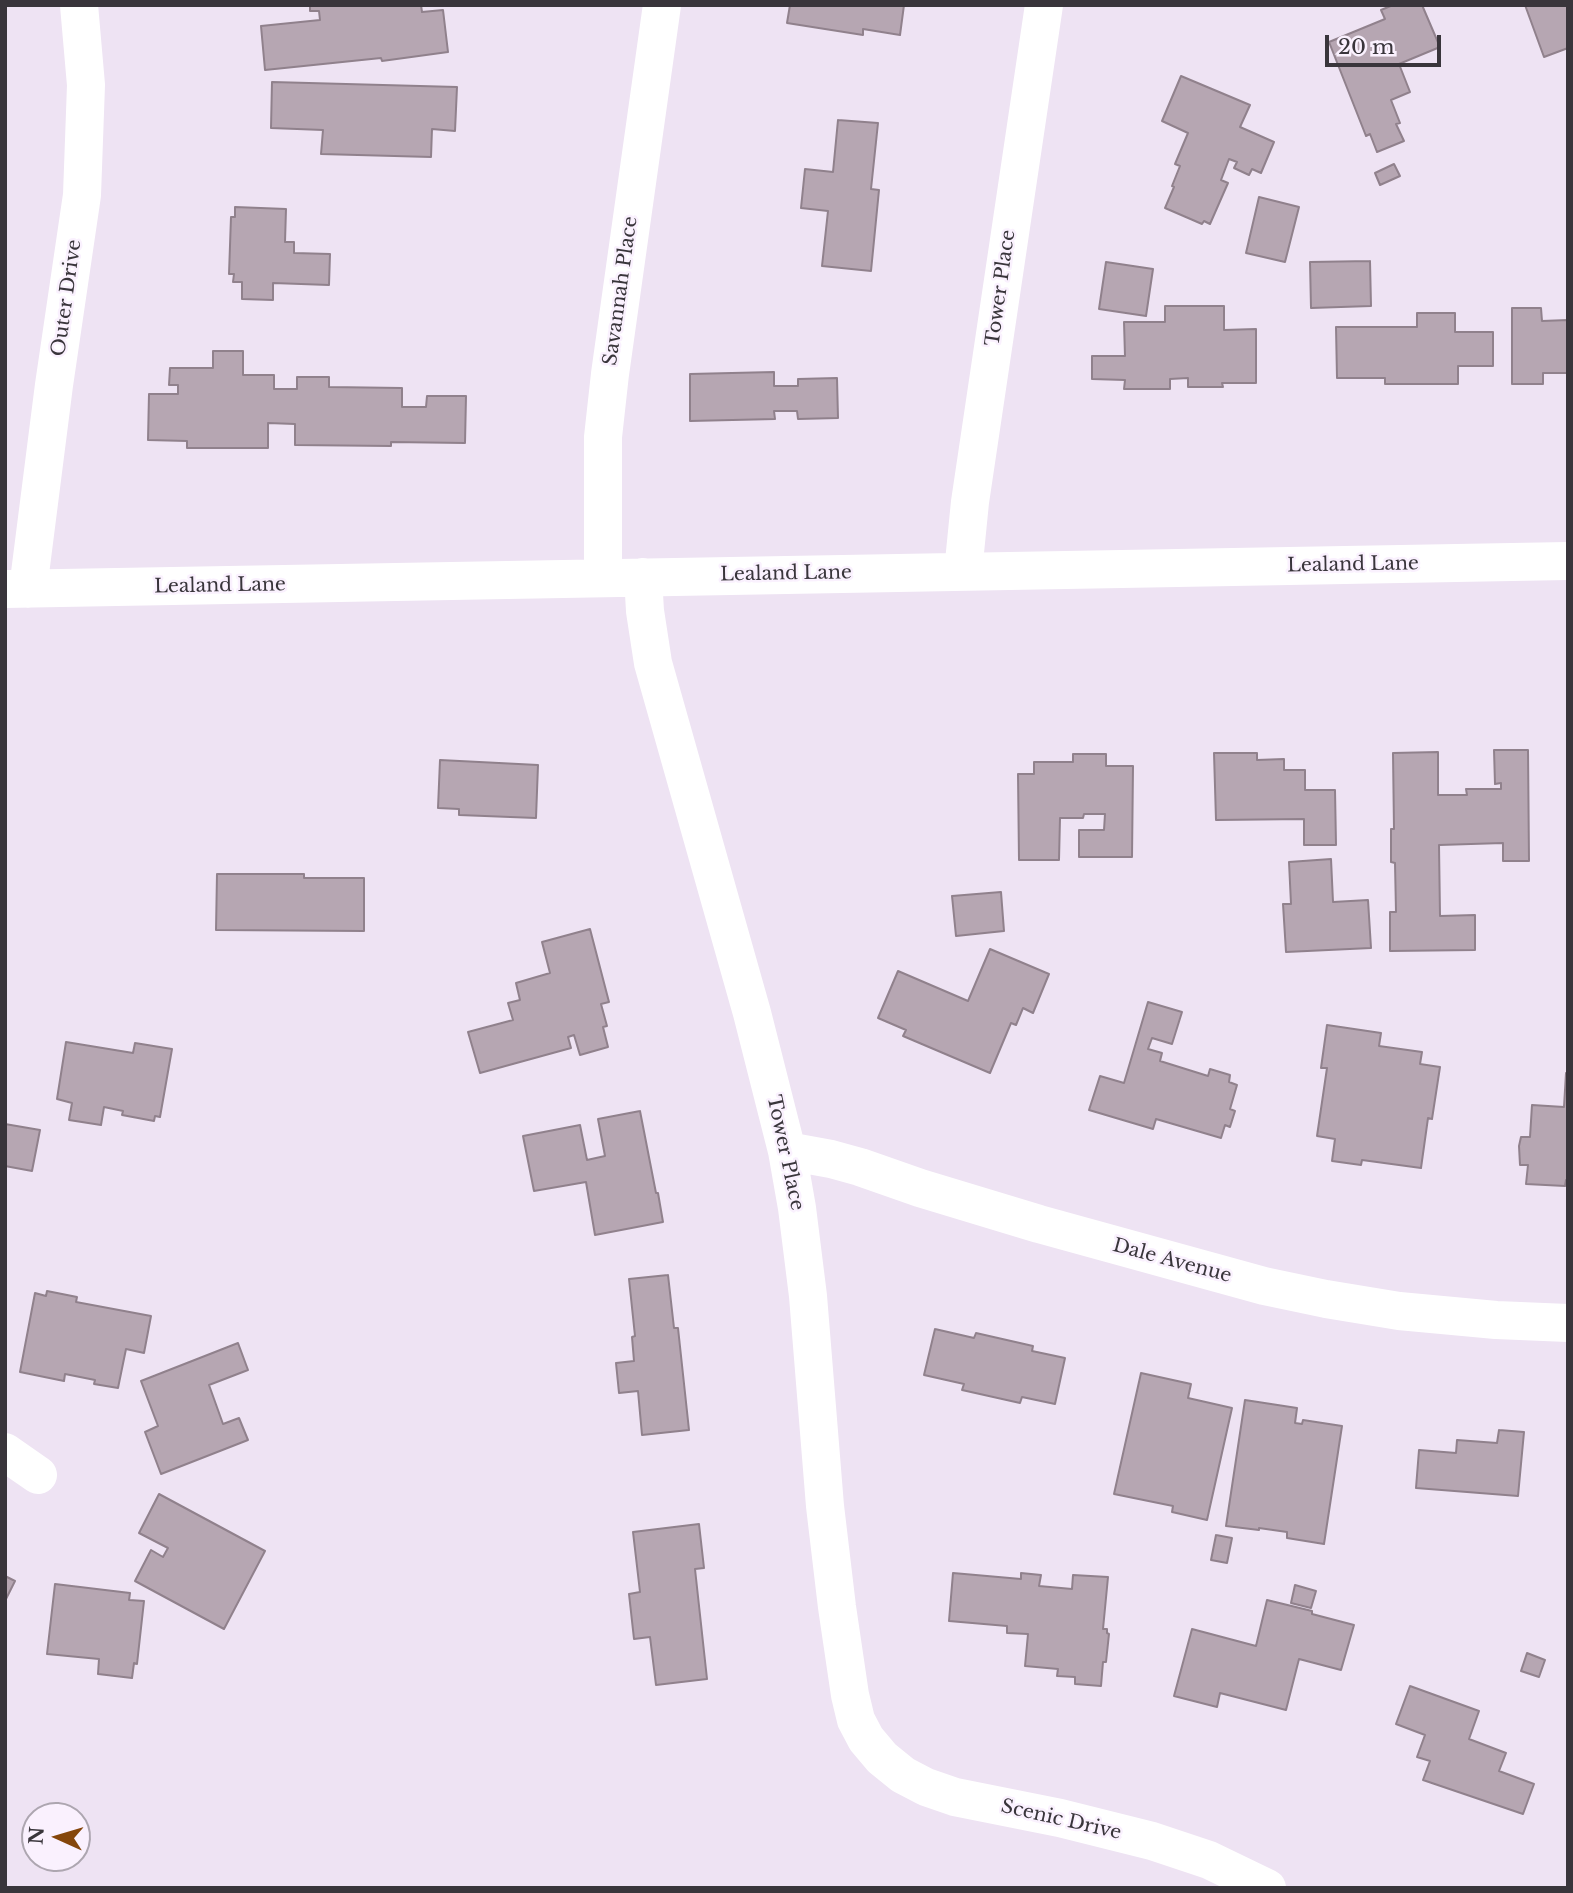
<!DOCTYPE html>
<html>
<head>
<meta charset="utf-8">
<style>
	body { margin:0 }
	#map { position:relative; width:1573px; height:1893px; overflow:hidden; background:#eee3f3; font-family:"Libre Baskerville",serif }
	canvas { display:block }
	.frame { position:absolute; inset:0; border:7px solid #39353b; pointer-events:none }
	.north { position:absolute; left:21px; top:1802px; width:70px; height:70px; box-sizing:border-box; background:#faf1fe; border:2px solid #ada6b0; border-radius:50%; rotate:274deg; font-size:19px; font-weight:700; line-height:28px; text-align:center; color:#39353b }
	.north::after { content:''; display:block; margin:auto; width:24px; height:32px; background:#85460b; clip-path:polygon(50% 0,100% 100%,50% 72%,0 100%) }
	.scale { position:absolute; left:1325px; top:35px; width:116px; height:32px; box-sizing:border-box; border:4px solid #39353b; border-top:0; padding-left:9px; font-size:21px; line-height:24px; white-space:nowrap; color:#39353b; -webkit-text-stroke:5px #faf1fe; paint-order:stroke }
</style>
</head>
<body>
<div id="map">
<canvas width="1573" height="1893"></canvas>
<div class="frame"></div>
<div class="north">N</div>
<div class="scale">20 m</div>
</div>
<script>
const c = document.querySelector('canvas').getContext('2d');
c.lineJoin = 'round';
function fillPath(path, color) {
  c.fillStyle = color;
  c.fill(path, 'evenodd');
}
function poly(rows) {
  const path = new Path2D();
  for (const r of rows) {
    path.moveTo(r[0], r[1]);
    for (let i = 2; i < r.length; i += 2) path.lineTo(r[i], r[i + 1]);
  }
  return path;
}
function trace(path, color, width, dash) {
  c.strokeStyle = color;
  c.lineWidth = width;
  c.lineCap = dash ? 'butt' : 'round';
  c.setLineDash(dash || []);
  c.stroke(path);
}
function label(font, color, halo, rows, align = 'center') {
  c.font = font + ' "Libre Baskerville",serif';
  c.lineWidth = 5;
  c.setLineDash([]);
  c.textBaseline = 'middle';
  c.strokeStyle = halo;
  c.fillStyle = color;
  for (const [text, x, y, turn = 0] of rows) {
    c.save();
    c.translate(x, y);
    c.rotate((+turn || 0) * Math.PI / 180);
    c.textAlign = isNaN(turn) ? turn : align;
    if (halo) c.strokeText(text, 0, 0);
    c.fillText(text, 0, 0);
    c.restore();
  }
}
const building = poly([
	[310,5,421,5,422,12,443,10,448,52,382,61,381,58,265,70,261,26,320,20,319,11,310,11,310,5],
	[790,5,904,5,900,35,863,29,863,35,787,23,790,5],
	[1393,5,1422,5,1440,47,1399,64,1410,92,1391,100,1400,123,1396,124,1404,141,1377,152,1370,134,1366,136,1329,42,1385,19,1381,10,1393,5],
	[1525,5,1568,5,1568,48,1544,57,1525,5],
	[1181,76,1250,105,1240,127,1274,142,1261,173,1252,169,1249,175,1234,168,1237,162,1229,159,1221,180,1228,183,1210,224,1204,221,1202,224,1165,208,1174,187,1172,186,1180,166,1175,164,1188,133,1162,121,1181,76],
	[272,82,457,87,455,131,432,129,431,157,321,154,323,130,271,128,272,82],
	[838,120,878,123,871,189,879,190,871,271,822,266,828,211,801,208,805,169,833,172,838,120],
	[1394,164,1400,176,1380,185,1375,173,1394,164],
	[1259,197,1299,207,1285,262,1246,253,1259,197],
	[235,207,286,209,285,242,294,242,294,253,330,254,329,285,273,283,273,300,242,299,242,282,233,282,234,274,229,274,231,217,235,217,235,207],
	[1370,261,1371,306,1311,308,1310,262,1370,261],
	[1106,262,1153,269,1146,316,1099,309,1106,262],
	[1165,306,1224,306,1224,330,1256,329,1256,383,1222,383,1223,387,1188,387,1188,378,1170,379,1170,389,1124,389,1125,380,1092,379,1092,356,1125,356,1124,322,1165,322,1165,306],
	[1512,308,1541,308,1542,321,1568,320,1568,373,1543,373,1543,384,1512,384,1512,308],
	[1417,313,1455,313,1455,332,1493,332,1493,366,1458,366,1458,384,1385,384,1385,378,1337,378,1336,327,1417,327,1417,313],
	[213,351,243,351,243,375,274,375,274,389,297,389,297,377,329,377,329,387,402,388,402,407,426,407,427,396,466,396,465,443,391,442,391,446,295,445,295,424,268,423,268,448,187,448,187,441,148,440,149,394,178,394,178,385,169,385,170,368,213,368,213,351],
	[774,372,774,386,798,386,798,379,837,378,838,418,798,419,797,411,774,411,775,419,690,421,690,374,774,372],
	[1494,750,1528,750,1529,861,1503,861,1503,843,1439,845,1440,916,1475,915,1475,950,1390,951,1390,912,1396,912,1395,863,1391,862,1391,829,1394,829,1393,753,1438,752,1438,795,1467,795,1466,789,1501,789,1501,783,1495,784,1494,750],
	[1214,753,1257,753,1257,760,1284,759,1284,770,1305,770,1305,790,1335,790,1336,845,1304,845,1304,819,1216,820,1214,753],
	[1073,754,1106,754,1106,766,1133,766,1132,857,1079,857,1079,830,1104,830,1105,814,1084,814,1083,818,1060,818,1059,860,1019,860,1018,774,1034,774,1034,762,1073,762,1073,754],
	[440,760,538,765,536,818,459,815,459,809,438,808,440,760],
	[1331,859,1333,902,1368,900,1371,948,1286,952,1283,904,1291,904,1289,862,1331,859],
	[217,874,304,874,304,878,364,878,364,931,216,930,217,874],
	[1001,892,1004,931,956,936,952,896,1001,892],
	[590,929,609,1002,601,1004,607,1026,603,1027,608,1047,580,1055,574,1035,568,1037,571,1048,480,1073,468,1032,513,1020,508,1003,520,1000,516,983,550,973,542,942,590,929],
	[990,949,1049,974,1033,1013,1023,1008,1016,1025,1011,1023,990,1073,903,1036,906,1030,878,1018,898,971,968,1001,990,949],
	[1148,1002,1182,1012,1172,1044,1152,1038,1148,1049,1162,1053,1160,1061,1208,1076,1210,1069,1230,1075,1229,1082,1237,1085,1230,1109,1235,1111,1230,1127,1225,1125,1221,1138,1156,1119,1153,1129,1089,1110,1100,1076,1124,1083,1148,1002],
	[1327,1025,1381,1033,1379,1046,1422,1052,1420,1064,1440,1067,1432,1119,1428,1118,1421,1168,1362,1160,1361,1165,1332,1161,1335,1139,1317,1136,1327,1068,1321,1068,1327,1025],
	[66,1042,133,1053,135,1043,172,1049,160,1117,155,1116,154,1121,122,1115,123,1111,104,1107,101,1125,69,1120,72,1103,57,1099,66,1042],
	[1566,1073,1568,1073,1568,1180,1566,1180,1565,1186,1526,1184,1528,1165,1520,1165,1519,1146,1521,1137,1530,1137,1532,1105,1564,1107,1566,1073],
	[640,1111,656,1193,658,1193,663,1222,595,1235,586,1182,534,1191,523,1136,580,1125,587,1160,605,1156,598,1119,640,1111],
	[5,1124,40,1130,32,1171,5,1166,5,1124],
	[668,1275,674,1328,678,1328,689,1430,642,1435,638,1391,619,1393,616,1363,634,1361,632,1337,635,1336,629,1279,668,1275],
	[47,1291,77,1297,76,1302,151,1316,144,1353,126,1349,118,1388,94,1384,95,1380,65,1374,64,1381,20,1372,35,1293,46,1296,47,1291],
	[935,1329,974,1338,976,1333,1033,1346,1032,1351,1065,1358,1055,1404,1022,1397,1020,1403,962,1390,964,1384,924,1375,935,1329],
	[238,1343,248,1370,209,1385,223,1424,239,1418,248,1440,161,1474,145,1432,158,1426,141,1381,238,1343],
	[1141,1373,1191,1384,1188,1398,1232,1408,1207,1520,1172,1512,1173,1506,1114,1494,1141,1373],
	[1245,1400,1297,1408,1295,1423,1302,1424,1303,1420,1342,1426,1324,1544,1287,1538,1287,1532,1259,1528,1259,1530,1226,1526,1245,1400],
	[1499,1430,1524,1432,1518,1496,1416,1488,1419,1450,1456,1453,1457,1440,1497,1443,1499,1430],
	[159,1494,265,1551,224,1629,135,1581,151,1550,163,1557,168,1548,139,1533,159,1494],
	[699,1524,704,1568,695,1569,707,1679,656,1685,650,1637,634,1639,629,1594,640,1592,633,1532,699,1524],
	[1216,1535,1232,1538,1227,1563,1211,1560,1216,1535],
	[953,1573,1021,1579,1021,1573,1041,1575,1039,1586,1072,1589,1073,1575,1108,1577,1103,1629,1107,1629,1107,1633,1109,1634,1106,1662,1103,1662,1101,1686,1075,1684,1075,1677,1057,1676,1058,1669,1025,1666,1028,1634,1007,1633,1007,1626,949,1621,953,1573],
	[5,1576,15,1581,5,1601,5,1576],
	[55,1584,130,1593,129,1600,144,1601,137,1664,134,1663,132,1678,98,1674,99,1659,47,1654,55,1584],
	[1295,1585,1316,1591,1311,1608,1291,1603,1295,1585],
	[1267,1600,1312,1611,1312,1614,1354,1625,1341,1670,1299,1659,1286,1710,1220,1693,1217,1707,1174,1696,1192,1629,1256,1646,1267,1600],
	[1527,1653,1545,1660,1539,1677,1521,1671,1527,1653],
	[1410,1686,1479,1711,1469,1739,1506,1753,1499,1771,1534,1784,1523,1814,1423,1780,1430,1761,1417,1757,1425,1735,1396,1724,1410,1686]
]);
fillPath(building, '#b6a6b2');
trace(building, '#90818c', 2);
trace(poly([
	[963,572,970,502,1044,5],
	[643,577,645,611,653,663,752,1013,787,1151,797,1208,808,1296,825,1506,837,1607,850,1695,856,1720,866,1739,882,1758,903,1775,926,1787,955,1797,1060,1818,1152,1841,1209,1860,1267,1888],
	[603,578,603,437,610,374,662,5],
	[5,589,1568,561],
	[28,589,54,385,82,195,86,85,79,5],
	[787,1151,831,1159,860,1167,920,1188,1039,1224,1264,1286,1326,1299,1399,1311,1496,1320,1568,1323],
	[5,1452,38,1475]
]), '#fff', 38);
label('19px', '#39353b', '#faf1fe', [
	["Tower Place",1001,288,-82],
	["Savannah Place",621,291,-82],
	["Outer Drive",67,298,-82],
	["Lealand Lane",1353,565,-1],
	["Lealand Lane",786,574,-1],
	["Lealand Lane",220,586,-1],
	["Tower Place",785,1153,78],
	["Dale Avenue",1172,1261,15],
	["Scenic Drive",1061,1820,13]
]);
</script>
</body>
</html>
